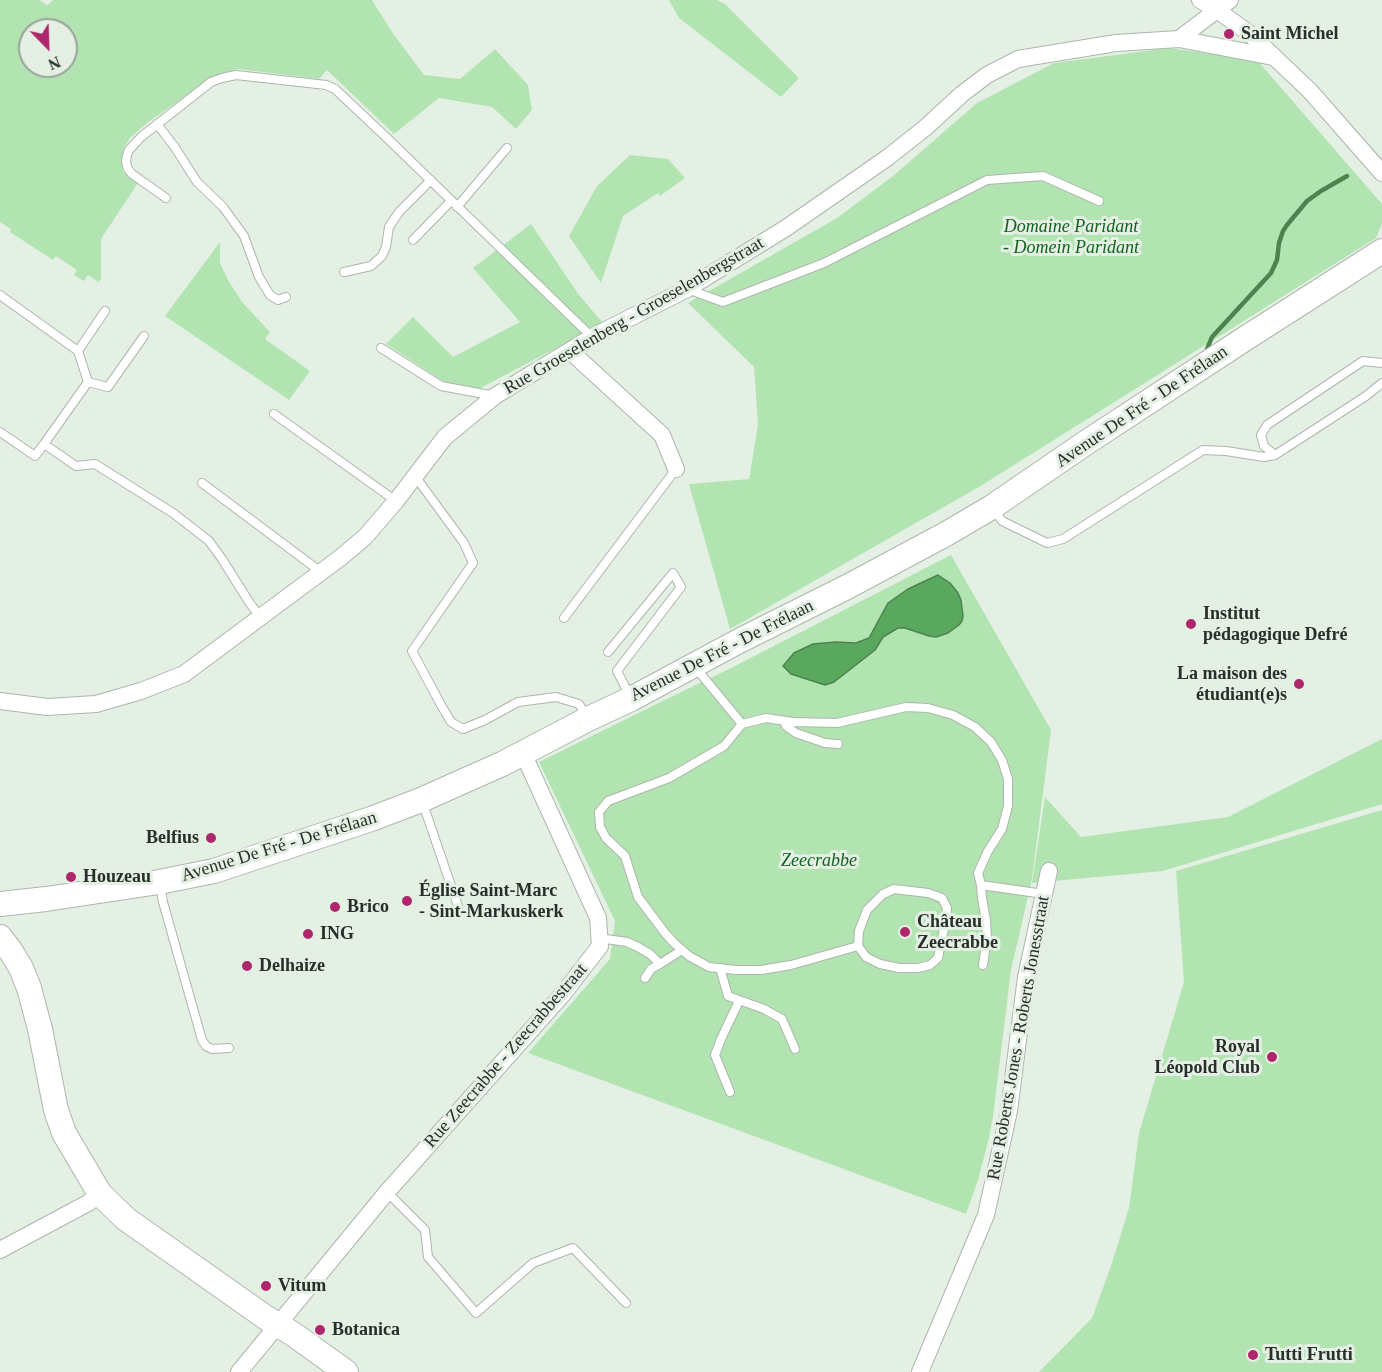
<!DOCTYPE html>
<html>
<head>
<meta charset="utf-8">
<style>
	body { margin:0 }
	#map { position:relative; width:1382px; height:1372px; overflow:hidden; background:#e5f0e5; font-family:Georgia,serif }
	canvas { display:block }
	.north { position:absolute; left:18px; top:18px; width:60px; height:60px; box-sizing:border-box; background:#e5f0e5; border:2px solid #9aa29a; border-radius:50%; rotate:157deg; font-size:16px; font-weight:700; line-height:24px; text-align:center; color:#2a2e2a }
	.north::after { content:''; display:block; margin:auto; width:21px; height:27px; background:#ae266b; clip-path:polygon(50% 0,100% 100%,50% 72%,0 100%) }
</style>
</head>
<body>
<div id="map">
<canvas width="1382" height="1372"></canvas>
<div class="north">N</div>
</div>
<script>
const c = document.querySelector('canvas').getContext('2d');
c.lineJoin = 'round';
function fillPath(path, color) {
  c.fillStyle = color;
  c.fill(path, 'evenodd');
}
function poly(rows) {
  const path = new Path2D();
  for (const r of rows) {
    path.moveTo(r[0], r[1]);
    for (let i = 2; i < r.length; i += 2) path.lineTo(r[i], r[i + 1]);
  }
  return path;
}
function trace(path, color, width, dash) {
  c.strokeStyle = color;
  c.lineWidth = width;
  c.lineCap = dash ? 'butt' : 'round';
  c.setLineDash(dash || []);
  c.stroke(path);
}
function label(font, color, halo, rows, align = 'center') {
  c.font = font + ' Georgia,serif';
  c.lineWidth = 6;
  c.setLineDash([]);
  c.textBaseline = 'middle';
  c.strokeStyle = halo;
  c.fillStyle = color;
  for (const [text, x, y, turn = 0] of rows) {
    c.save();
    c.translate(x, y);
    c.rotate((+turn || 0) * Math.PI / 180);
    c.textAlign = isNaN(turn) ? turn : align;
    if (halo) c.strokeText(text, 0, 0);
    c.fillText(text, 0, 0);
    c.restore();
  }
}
fillPath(poly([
	[0,0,39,0,47,5,53,0,372,0,392,32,424,75,460,79,495,49,528,85,532,110,516,129,492,107,439,98,394,134,327,70,319,79,238,69,214,76,147,123,130,138,124,148,122,157,123,172,138,183,101,239,101,279,98,282,88,275,84,281,74,275,77,270,56,256,53,260,10,232,11,229,0,222],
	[30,30,66,30,66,66,30,66],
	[669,0,717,0,725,4,799,78,781,97,679,18],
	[1169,48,1257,60,1382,204,1382,223,1376,238,979,487,730,629,689,484,749,479,758,425,754,367,688,303,837,218,893,176,977,103,1054,63],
	[630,155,668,159,685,178,660,196,658,193,623,216,601,283,569,236,597,186],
	[531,224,579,295,603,323,477,390,443,381,386,344,413,317,453,357,520,322,473,268],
	[220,242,220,263,228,280,242,302,270,332,265,339,310,371,289,400,165,316],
	[951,555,1051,730,1032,879,1011,970,993,1117,989,1138,978,1180,966,1214,528,1053,610,959,615,921,539,762,677,694,731,668],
	[1382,739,1382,804,1163,871,1032,883,1045,797,1081,837,1228,817],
	[1382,810,1382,1372,1039,1372,1092,1318,1111,1266,1129,1208,1139,1133,1184,982,1176,871]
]), '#b2e4b2');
const water = poly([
	[938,575,950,583,958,593,961,600,963,616,962,621,959,625,948,633,936,637,929,636,905,628,898,628,883,637,875,650,834,682,825,685,791,674,783,666,794,653,813,644,836,642,856,643,869,638,888,603,908,589,938,575]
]);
fillPath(water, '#5aa75e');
trace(water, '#4c834e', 1.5);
trace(poly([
	[1207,349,1212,337,1271,273,1277,260,1279,243,1283,231,1287,225,1307,201,1321,191,1347,176]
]), '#4c834e', 4.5);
const lane = poly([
	[157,124,174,146,197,182,223,207,244,236,259,277,270,295,278,300,286,297],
	[166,198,132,174,128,169,126,162,127,155,129,150,141,137,211,82,222,78,236,75,326,85,335,89,387,138,592,337],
	[457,207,507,148],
	[413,240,451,201],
	[344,272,371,266,382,256,386,247,389,227,399,212,431,180],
	[687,289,723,302,824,263,987,180,1043,176,1099,201],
	[0,295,78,351],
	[144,336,108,387,88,382,44,444,76,466,95,464,173,513,209,541,222,559,249,602,261,618],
	[381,348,441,386,495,396],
	[88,382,78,351,105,311],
	[274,414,396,501],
	[0,432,35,456,44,444],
	[1275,455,1264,446,1261,435,1267,425,1363,361,1382,363],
	[415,476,464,543,473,563,412,651,441,705,451,722,463,729,485,720,518,702,556,697,579,704,587,717],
	[202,483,321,572],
	[993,508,1002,521,1047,543,1063,539,1203,450,1226,451,1264,457,1275,455,1366,396,1382,383],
	[564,618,676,469],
	[608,652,673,573,681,587,617,671,631,698],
	[695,667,742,724,766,718,793,722,837,723,906,707,928,708,953,715,975,727,991,742,1002,760,1008,779,1008,806,1002,829,988,851,978,873,981,885,1044,894],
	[784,721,786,726,796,733,825,743,838,744],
	[742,724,724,746,669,778,608,801,599,812,600,827,606,838,625,856,638,897,665,933,674,943,689,956,709,967,736,970,761,970,791,965,858,946,866,957,880,964,899,968,918,968,930,965,938,958,946,919,947,908,942,898,928,893,894,889,883,894,867,910,859,931,858,946],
	[422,801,458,906],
	[160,885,163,902,202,1040,206,1046,212,1049,229,1048],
	[981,885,982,898,986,921,987,938,983,965],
	[599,938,627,942,638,947,650,954,660,964,682,950],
	[720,968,728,996,764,1009,782,1019,795,1049],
	[645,978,651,969,660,964],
	[730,1092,715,1055,721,1039,739,1001],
	[387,1192,425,1230,428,1257,476,1313,533,1263,573,1248,626,1303]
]);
const street = poly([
	[1200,0,1217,10,1250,34,1310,91,1382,173],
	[1179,39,1230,0],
	[570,351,662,435,676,469],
	[0,701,47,707,96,704,141,691,184,674,340,558,365,537,396,501,445,437,495,396,592,337,687,289,786,228,887,158,925,128,962,94,987,75,1018,59,1116,43,1179,39,1273,57],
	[0,1250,88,1203,100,1194],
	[239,1372,387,1192,563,994,600,946,598,918,523,753],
	[920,1372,986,1215,1009,1111,1026,977,1049,871]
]);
const secondary = poly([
	[0,904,46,899,159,882,214,871,371,819,421,800,502,764,588,719,631,699,739,641,847,587,946,534,992,507,1087,442,1246,338,1382,251],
	[0,937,10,950,21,968,29,988,40,1029,56,1110,64,1133,100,1194,126,1219,265,1317,293,1334,346,1372]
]);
trace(lane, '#acb6ac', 10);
trace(street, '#acb6ac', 18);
trace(secondary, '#acb6ac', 26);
trace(lane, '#fff', 8);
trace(street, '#fff', 16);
trace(secondary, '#fff', 24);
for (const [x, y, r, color] of [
	[1229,34,6,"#ae266b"],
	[1191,624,6,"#ae266b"],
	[1299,684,6,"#ae266b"],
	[211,838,6,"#ae266b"],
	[71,877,6,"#ae266b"],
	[407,901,6,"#ae266b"],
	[335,907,6,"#ae266b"],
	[905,932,6,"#ae266b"],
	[308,934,6,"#ae266b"],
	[247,966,6,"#ae266b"],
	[1272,1057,6,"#ae266b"],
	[266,1286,6,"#ae266b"],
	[320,1330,6,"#ae266b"],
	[1253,1355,6,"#ae266b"]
]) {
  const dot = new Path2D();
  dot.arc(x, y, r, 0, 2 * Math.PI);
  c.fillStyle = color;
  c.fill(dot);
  trace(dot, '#e5f0e5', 2);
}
label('bold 18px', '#2a2e2a', '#e5f0e5', [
	["Saint Michel",1241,34],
	["Institut",1203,614],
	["pédagogique Defré",1203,635],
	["La maison des",1287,674,"right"],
	["étudiant(e)s",1287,695,"right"],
	["Belfius",199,838,"right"],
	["Houzeau",83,877],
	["Église Saint-Marc",419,891],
	["- Sint-Markuskerk",419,912],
	["Brico",347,907],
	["Château",917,922],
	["Zeecrabbe",917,943],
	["ING",320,934],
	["Delhaize",259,966],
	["Royal",1260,1047,"right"],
	["Léopold Club",1260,1068,"right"],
	["Vitum",278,1286],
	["Botanica",332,1330],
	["Tutti Frutti",1265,1355]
], 'left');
label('italic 18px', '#11631e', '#e5f0e5', [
	["Domaine Paridant",1071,227],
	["- Domein Paridant",1071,248],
	["Zeecrabbe",819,861]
]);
label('18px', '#2a2e2a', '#e5f0e5', [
	["Rue Groeselenberg - Groeselenbergstraat",634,316,-30],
	["Avenue De Fré - De Frélaan",1142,407,-34],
	["Avenue De Fré - De Frélaan",722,651,-27],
	["Avenue De Fré - De Frélaan",279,847,-17],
	["Rue Roberts Jones - Roberts Jonesstraat",1019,1038,-80],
	["Rue Zeecrabbe - Zeecrabbestraat",506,1056,-49]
]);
</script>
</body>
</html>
